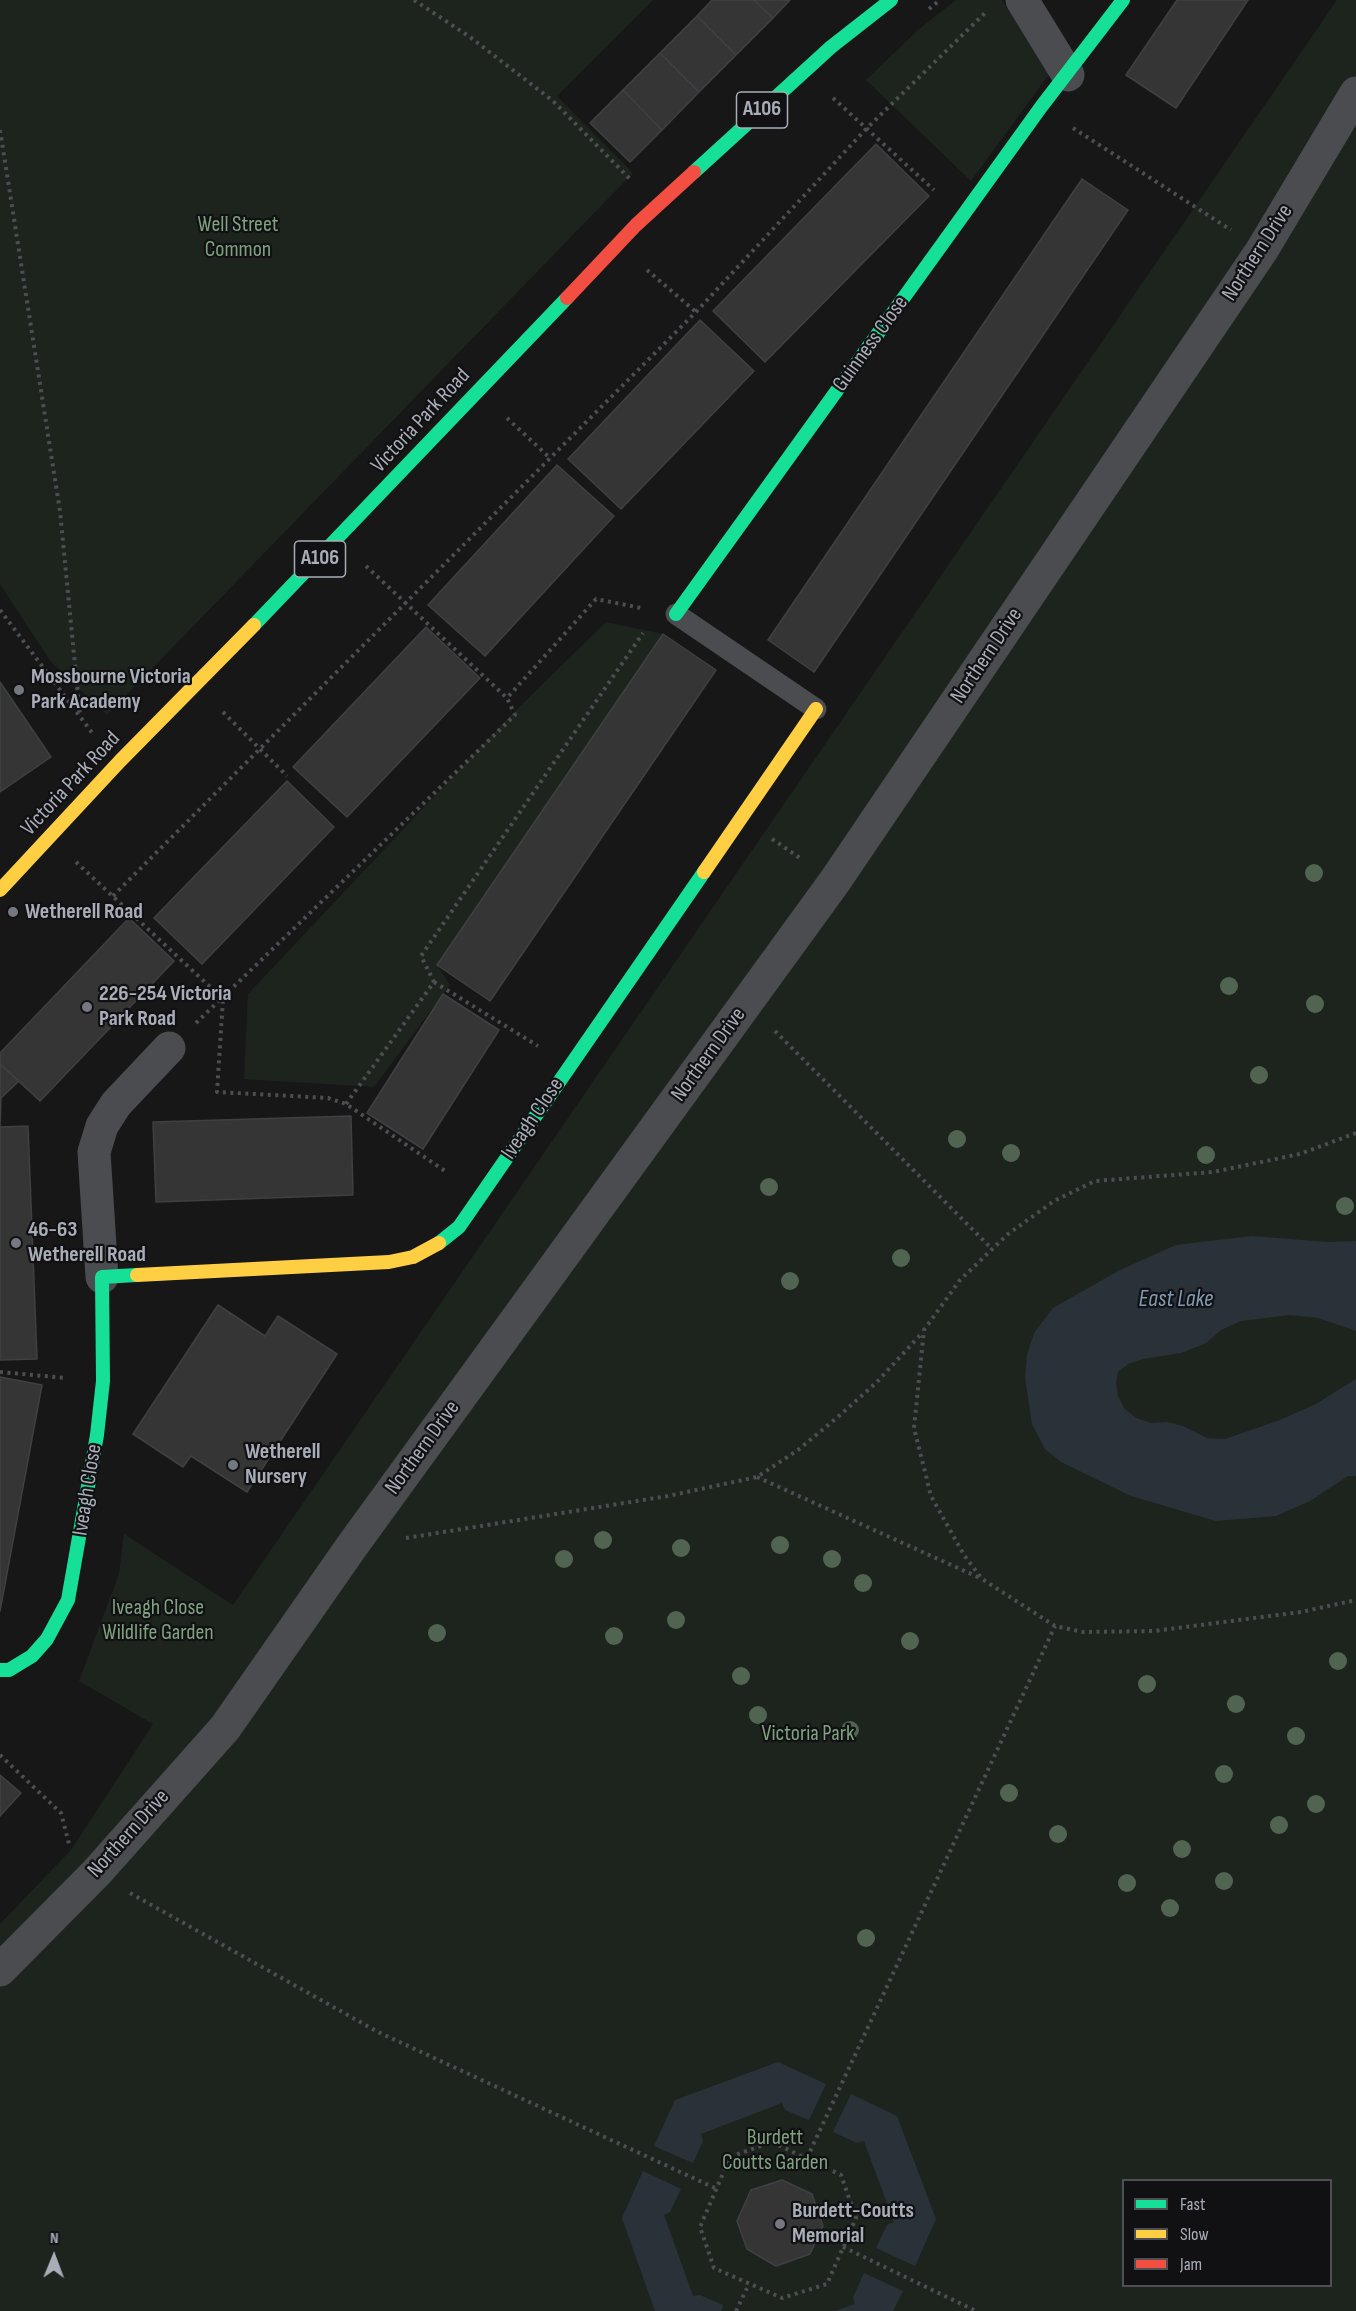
<!DOCTYPE html>
<html>
<head>
<meta charset="utf-8">
<style>
	body { margin:0 }
	#map { position:relative; width:1356px; height:2311px; overflow:hidden; background:#171717; font-family:"Sofia Sans Condensed",sans-serif }
	canvas { display:block }
	.legend { position:absolute; left:1122px; top:2179px; width:210px; height:108px; box-sizing:border-box; background:#111113; border:2px solid #4d4f55; margin:0; padding:8px 10px; list-style:none; font-size:18px; color:#a8adb8 }
	.legend li { display:flex; align-items:center; gap:12px; height:30px }
	.legend b { width:30px; border:2px solid #4d4f55 }
	.north { position:absolute; left:24px; top:2227px; width:60px; height:60px; -webkit-text-stroke:4px #111113; paint-order:stroke; rotate:1deg; font-size:16px; font-weight:700; line-height:24px; text-align:center; color:#a8adb8 }
	.north::after { content:''; display:block; margin:auto; width:21px; height:27px; background:#a8adb8; clip-path:polygon(50% 0,100% 100%,50% 72%,0 100%) }
</style>
</head>
<body>
<div id="map">
<canvas width="1356" height="2311"></canvas>
<ul class="legend">
<li><b style="height:8px;background:#16e098"></b>Fast</li>
<li><b style="height:8px;background:#ffcf43"></b>Slow</li>
<li><b style="height:8px;background:#f24e42"></b>Jam</li>
</ul>
<div class="north">N</div>
</div>
<script>
const c = document.querySelector('canvas').getContext('2d');
c.lineJoin = 'round';
function fillPath(path, color) {
  c.fillStyle = color;
  c.fill(path, 'evenodd');
}
function poly(rows) {
  const path = new Path2D();
  for (const r of rows) {
    path.moveTo(r[0], r[1]);
    for (let i = 2; i < r.length; i += 2) path.lineTo(r[i], r[i + 1]);
  }
  return path;
}
function trace(path, color, width, dash) {
  c.strokeStyle = color;
  c.lineWidth = width;
  c.lineCap = dash ? 'butt' : 'round';
  c.setLineDash(dash || []);
  c.stroke(path);
}
function label(font, color, halo, rows, align = 'center') {
  c.font = font + ' "Sofia Sans Condensed",sans-serif';
  c.lineWidth = 4.5;
  c.setLineDash([]);
  c.textBaseline = 'middle';
  c.strokeStyle = halo;
  c.fillStyle = color;
  for (const [text, x, y, turn = 0] of rows) {
    c.save();
    c.translate(x, y);
    c.rotate((+turn || 0) * Math.PI / 180);
    c.textAlign = isNaN(turn) ? turn : align;
    if (halo) c.strokeText(text, 0, 0);
    c.fillText(text, 0, 0);
    c.restore();
  }
}
fillPath(poly([
	[0,0,653,0,557,96,633,173,107,715,51,662,0,584],
	[956,0,1002,0,1050,73,971,181,866,80,919,29],
	[1337,0,1356,0,1356,2311,0,2311,0,1924,71,1850,153,1724,79,1681,119,1574,124,1534,233,1605],
	[1124,2180,1330,2180,1330,2286,1124,2286],
	[606,622,663,634,437,965,450,985,374,1087,244,1079,248,994,508,718]
]), '#1d241e');
fillPath(poly([
	[1252,1236,1327,1242,1356,1241,1356,1331,1318,1318,1290,1315,1241,1321,1221,1330,1206,1343,1181,1353,1143,1359,1128,1364,1118,1372,1116,1383,1118,1396,1124,1408,1136,1418,1151,1423,1167,1422,1183,1426,1207,1438,1225,1439,1280,1420,1316,1404,1356,1379,1356,1476,1348,1476,1310,1501,1276,1516,1216,1521,1131,1496,1061,1462,1045,1449,1032,1424,1025,1378,1027,1355,1034,1333,1053,1308,1120,1270,1176,1245],
	[778,2062,826,2084,809,2120,785,2110,782,2103,701,2134,703,2141,693,2163,654,2146,675,2100],
	[851,2094,897,2116,936,2219,915,2266,876,2248,887,2225,894,2222,864,2141,857,2143,833,2132],
	[643,2171,681,2189,670,2212,664,2215,693,2296,700,2295,723,2305,721,2311,655,2311,622,2218],
	[864,2273,903,2291,893,2311,835,2311,855,2304,853,2297]
]), '#2a3239');
const building = poly([
	[712,0,754,0,773,18,736,55,697,16,712,0],
	[754,0,790,0,773,18,754,0],
	[1177,0,1248,0,1176,108,1126,75,1177,0],
	[697,16,736,55,699,92,660,53,697,16],
	[660,53,699,92,662,130,623,90,660,53],
	[623,90,662,130,630,162,590,123,623,90],
	[876,144,929,196,765,362,713,311,876,144],
	[1082,179,1128,210,814,672,768,640,1082,179],
	[700,320,754,371,621,509,568,459,700,320],
	[557,465,614,516,485,656,428,605,557,465],
	[426,627,480,678,347,817,293,767,426,627],
	[663,634,716,670,490,1001,437,965,663,634],
	[0,682,51,757,0,792,0,682],
	[287,781,334,827,202,964,154,918,287,781],
	[129,918,174,961,40,1101,0,1064,0,1053,129,918],
	[443,994,499,1030,423,1149,367,1113,443,994],
	[0,1064,19,1081,1,1098,0,1127,0,1064],
	[351,1116,353,1195,156,1202,153,1122,351,1116],
	[28,1126,37,1359,0,1360,0,1127,28,1126],
	[218,1305,265,1336,278,1316,337,1354,247,1492,191,1456,183,1467,133,1434,218,1305],
	[0,1377,42,1385,0,1611,0,1377],
	[0,1775,21,1793,0,1816,0,1775],
	[782,2180,812,2194,823,2226,810,2254,776,2266,747,2249,737,2221,751,2190,782,2180]
]);
fillPath(building, '#353536');
trace(building, '#3f4043', 1.5);
trace(poly([
	[414,0,470,37,553,101,630,179],
	[929,9,940,0],
	[833,98,934,190],
	[1073,128,1231,230],
	[0,130,60,511,80,716],
	[647,270,696,312],
	[507,418,550,458],
	[366,566,507,698],
	[0,610,93,734],
	[223,712,287,776],
	[772,839,803,860],
	[76,862,223,999,217,1092,328,1098,346,1104,448,1173],
	[113,896,696,312,865,130,985,13],
	[434,982,538,1046],
	[196,1023,515,715,507,698,596,599,641,608],
	[775,1031,992,1249],
	[346,1104,434,982,421,956,643,633],
	[1356,1133,1300,1154,1213,1172,1095,1181,1054,1201,1008,1234,960,1280,924,1330,914,1428,931,1496,964,1555,982,1579,1055,1626,1083,1632,1154,1631,1301,1612,1356,1600],
	[0,1372,66,1378],
	[757,1477,980,1578],
	[406,1538,668,1496,757,1477,798,1450,839,1416,876,1383,923,1332],
	[0,1755,61,1813,69,1844],
	[130,1893,378,2032,717,2189],
	[772,2142,841,2175,856,2218,827,2284,782,2298,714,2268,700,2227,730,2157,772,2142],
	[807,2158,1055,1626],
	[843,2247,976,2311],
	[736,2311,749,2284]
]), '#4d4e52', 4, [3, 4.5]);
trace(poly([
	[676,614,816,709]
]), '#4b4c50', 21);
trace(poly([
	[1022,0,1068,75],
	[102,1277,94,1152,102,1126,116,1104,169,1048],
	[0,1970,97,1872,225,1728,352,1546,835,881,1262,250,1356,93]
]), '#4b4c50', 33);
trace(poly([
	[694,172,831,47,891,0],
	[676,614,1041,107,1123,0],
	[254,625,567,298],
	[439,1243,459,1227,704,872],
	[0,1670,9,1670,32,1656,47,1639,68,1600,97,1435,103,1381,102,1277,137,1275]
]), '#16e098', 14);
trace(poly([
	[704,872,816,709],
	[0,890,120,761,254,625],
	[137,1275,389,1262,413,1257,439,1243]
]), '#ffcf43', 14);
trace(poly([
	[567,298,636,225,694,172]
]), '#f24e42', 14);
c.fillStyle = '#506451';
for (const [x, y] of [
	[1314,873],
	[1229,986],
	[1315,1004],
	[1259,1075],
	[957,1139],
	[1011,1153],
	[1206,1155],
	[769,1187],
	[1345,1206],
	[901,1258],
	[790,1281],
	[603,1540],
	[780,1545],
	[681,1548],
	[564,1559],
	[832,1559],
	[863,1583],
	[676,1620],
	[437,1633],
	[614,1636],
	[910,1641],
	[1338,1661],
	[741,1676],
	[1147,1684],
	[1236,1704],
	[758,1715],
	[850,1730],
	[1296,1736],
	[1224,1774],
	[1009,1793],
	[1316,1804],
	[1279,1825],
	[1058,1834],
	[1182,1849],
	[1224,1881],
	[1127,1883],
	[1170,1908],
	[866,1938]
]) {
  c.beginPath();
  c.arc(x, y, 9, 0, 2 * Math.PI);
  c.fill();
}
for (const [x, y, r, color] of [
	[19,690,6,"#757880"],
	[13,912,6,"#757880"],
	[87,1007,6,"#757880"],
	[16,1243,6,"#757880"],
	[233,1465,6,"#757880"],
	[780,2224,6,"#757880"]
]) {
  const dot = new Path2D();
  dot.arc(x, y, r, 0, 2 * Math.PI);
  c.fillStyle = color;
  c.fill(dot);
  trace(dot, '#111113', 2);
}
for (const [x, y, w] of [
	[762,110,51],
	[320,559,51]
]) {
  const box = new Path2D();
  box.roundRect(x - w / 2, y - 18, w, 36, 4.5);
  c.fillStyle = '#111113';
  c.fill(box);
  trace(box, '#a8adb8', 1.5);
}
label('bold 21px', '#a8adb8', null, [
	["A106",762,110],
	["A106",320,559]
]);
label('22px', '#7fa381', '#111113', [
	["Well Street",238,225],
	["Common",238,250],
	["Iveagh Close",158,1608],
	["Wildlife Garden",158,1633],
	["Victoria Park",808,1734],
	["Burdett",775,2138],
	["Coutts Garden",775,2163]
]);
label('22px', '#a8adb8', '#111113', [
	["Northern Drive",1258,253,-57],
	["Guinness Close",871,344,-54],
	["Victoria Park Road",421,421,-47],
	["Northern Drive",987,656,-56],
	["Victoria Park Road",71,784,-47],
	["Northern Drive",709,1055,-54],
	["Iveagh Close",533,1119,-56],
	["Northern Drive",423,1448,-54],
	["Iveagh Close",88,1490,-81],
	["Northern Drive",129,1834,-48]
]);
label('bold 22px', '#a8adb8', '#111113', [
	["Mossbourne Victoria",31,677],
	["Park Academy",31,702],
	["Wetherell Road",25,912],
	["226-254 Victoria",99,994],
	["Park Road",99,1019],
	["46-63",28,1230],
	["Wetherell Road",28,1255],
	["Wetherell",245,1452],
	["Nursery",245,1477],
	["Burdett-Coutts",792,2211],
	["Memorial",792,2236]
], 'left');
label('italic 24px', '#7f9bb3', '#111113', [
	["East Lake",1176,1300]
]);
</script>
</body>
</html>
